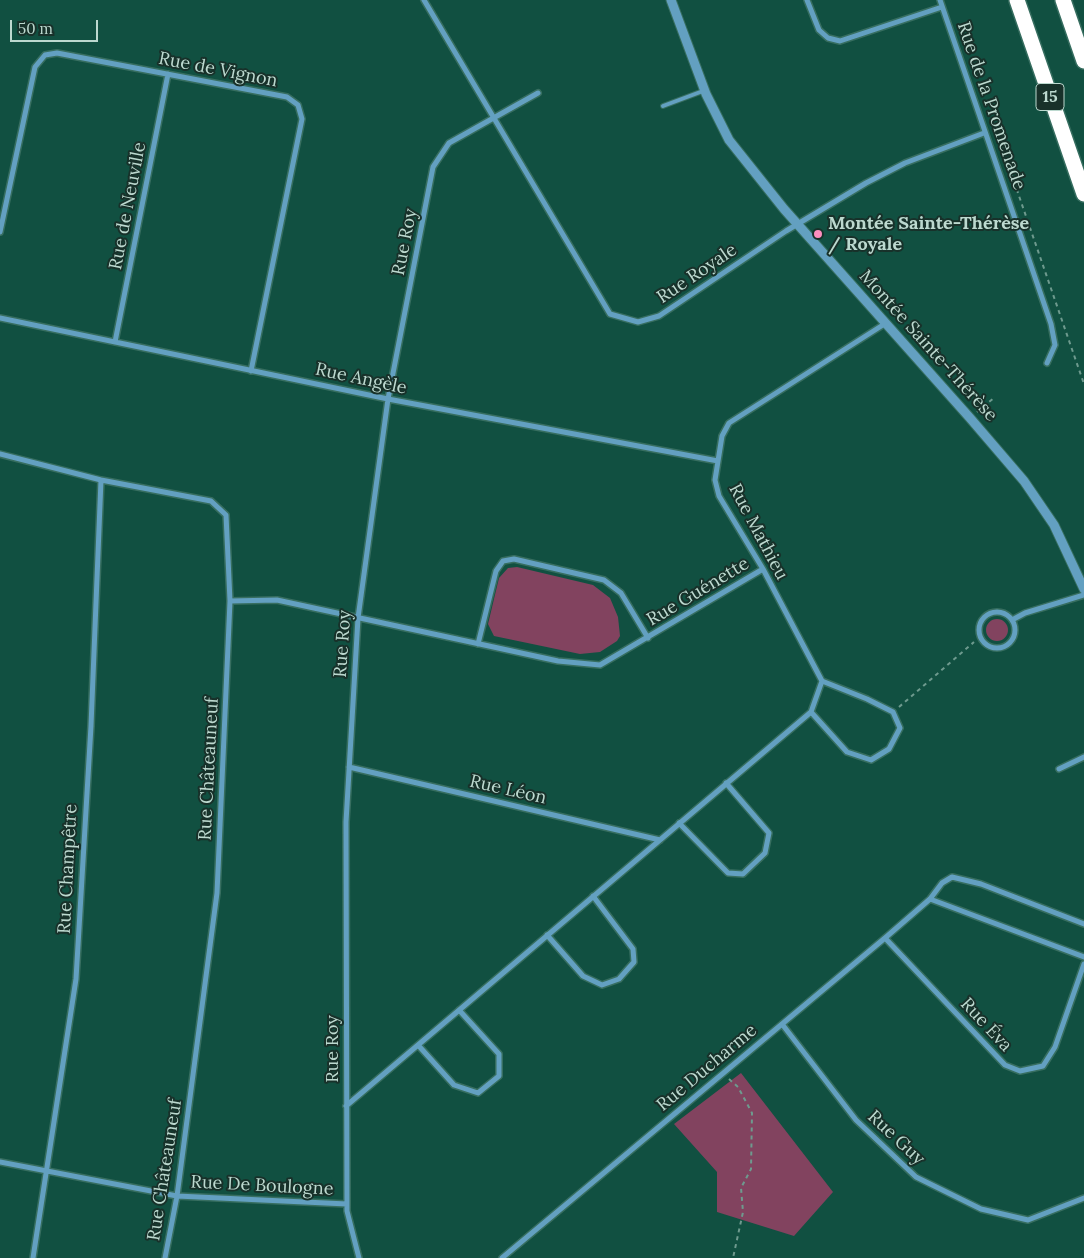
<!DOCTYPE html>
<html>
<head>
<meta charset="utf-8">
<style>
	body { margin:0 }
	#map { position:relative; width:1084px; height:1258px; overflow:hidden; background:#115041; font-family:Lora,serif }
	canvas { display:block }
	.scale { position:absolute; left:10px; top:20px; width:88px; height:22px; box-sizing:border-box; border:2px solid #bcd9cf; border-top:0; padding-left:6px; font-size:15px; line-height:18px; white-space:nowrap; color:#bcd9cf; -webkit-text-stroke:4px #18312a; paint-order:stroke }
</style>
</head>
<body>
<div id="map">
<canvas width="1084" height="1258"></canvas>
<div class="scale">50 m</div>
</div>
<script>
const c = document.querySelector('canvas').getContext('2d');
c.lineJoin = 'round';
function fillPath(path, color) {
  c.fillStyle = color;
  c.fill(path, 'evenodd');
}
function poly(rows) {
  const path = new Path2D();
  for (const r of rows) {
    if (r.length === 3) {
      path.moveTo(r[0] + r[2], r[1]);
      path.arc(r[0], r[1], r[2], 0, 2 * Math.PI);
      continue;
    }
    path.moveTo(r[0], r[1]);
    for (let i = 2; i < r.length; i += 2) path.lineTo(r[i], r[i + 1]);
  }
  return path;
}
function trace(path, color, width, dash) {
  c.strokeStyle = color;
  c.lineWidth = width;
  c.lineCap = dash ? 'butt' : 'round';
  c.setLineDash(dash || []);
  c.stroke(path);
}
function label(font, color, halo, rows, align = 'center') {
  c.font = font + ' Lora,serif';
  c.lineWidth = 4;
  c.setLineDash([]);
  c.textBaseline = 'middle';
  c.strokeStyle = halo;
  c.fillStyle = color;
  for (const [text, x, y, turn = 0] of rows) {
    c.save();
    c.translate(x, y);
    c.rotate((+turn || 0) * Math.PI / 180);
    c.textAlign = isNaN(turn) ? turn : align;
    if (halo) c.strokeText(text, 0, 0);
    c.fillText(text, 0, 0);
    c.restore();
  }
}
fillPath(poly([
	[517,567,593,585,610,598,618,617,620,636,617,641,600,652,580,654,494,636,488,624,499,578,508,568],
	[997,630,11],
	[741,1073,833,1192,794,1236,717,1212,717,1172,674,1124]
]), '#82435f');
const service = poly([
	[663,106,703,91]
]);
const minor = poly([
	[424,0,610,314,638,322,659,316,786,231,866,183,905,163,984,133],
	[807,0,819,30,828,38,840,41,942,7],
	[940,0,1051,324,1055,345,1047,363],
	[0,232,35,67,45,55,57,53,287,97,298,105,302,119,251,371],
	[0,318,388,399,718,461],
	[115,342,168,74],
	[0,454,101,480,211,501,226,515,230,601,217,893,177,1196,165,1258],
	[230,601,277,600,558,661,600,665,763,569],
	[997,630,18],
	[1012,620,1025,613,1084,595],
	[478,644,496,571,503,561,514,559,604,580,621,593,648,638],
	[811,712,847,752,871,760,889,749,900,728,893,712,867,699,822,681],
	[349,767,660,840],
	[1059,769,1084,757],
	[679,823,728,873,743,874,765,853,769,833,726,783],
	[930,899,1084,957],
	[547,935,583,976,602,985,619,979,634,962,633,949,593,896],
	[885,938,1005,1065,1020,1071,1043,1066,1055,1047,1084,964],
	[782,1024,856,1120,916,1177,981,1209,1028,1220,1084,1198],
	[418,1045,454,1085,478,1093,499,1076,499,1054,459,1010],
	[346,1106,811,712,822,681,763,569,719,496,715,480,722,436,729,423,886,323],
	[0,1162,177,1196,347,1204],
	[33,1258,76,979,91,726,101,480],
	[359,1258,347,1211,346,822,358,618,388,399,433,167,449,143,538,93],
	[502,1258,885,938,930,899,942,883,952,877,981,884,1084,924]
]);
const tertiary = poly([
	[671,0,706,94,729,140,784,209,970,418,1024,481,1054,525,1084,589]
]);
const motorway = poly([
	[1017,0,1084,194],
	[1063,0,1084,61]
]);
trace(service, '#376e60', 6);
trace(minor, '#376e60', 8);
trace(tertiary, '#376e60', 11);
trace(motorway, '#376e60', 18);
trace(poly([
	[996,138,1000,141,1084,384],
	[977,412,995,397],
	[899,707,974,642],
	[729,1079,738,1087,752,1113,751,1169,741,1188,743,1212,733,1258]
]), '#6e9a8e', 2, [4, 4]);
trace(service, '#63a0c1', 4);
trace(minor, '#63a0c1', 5);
trace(tertiary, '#63a0c1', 9);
trace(motorway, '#fff', 15);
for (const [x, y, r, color] of [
	[818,234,5,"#fd8ebf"]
]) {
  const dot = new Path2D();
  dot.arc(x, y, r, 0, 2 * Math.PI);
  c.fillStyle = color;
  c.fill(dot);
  trace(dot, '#18312a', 2);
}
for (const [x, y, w] of [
	[1050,97,28]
]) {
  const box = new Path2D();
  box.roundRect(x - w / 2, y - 13.5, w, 27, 4);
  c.fillStyle = '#18312a';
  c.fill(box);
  trace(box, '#bcd9cf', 1);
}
label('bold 16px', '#bcd9cf', null, [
	["15",1050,97]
]);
label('18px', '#bcd9cf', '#18312a', [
	["Rue de Vignon",218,70,11],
	["Rue de la Promenade",991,106,71],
	["Rue de Neuville",128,206,-79],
	["Rue Roy",405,242,-79],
	["Rue Royale",697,274,-34],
	["Montée Sainte-Thérèse",928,346,48],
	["Rue Angèle",361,379,12],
	["Rue Mathieu",758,532,62],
	["Rue Guénette",698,592,-31],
	["Rue Roy",343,644,-86],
	["Rue Châteauneuf",209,769,-87],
	["Rue Léon",508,790,13],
	["Rue Champêtre",68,869,-87],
	["Rue Éva",986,1025,47],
	["Rue Roy",333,1049,-90],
	["Rue Ducharme",707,1068,-40],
	["Rue Guy",896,1138,43],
	["Rue Châteauneuf",165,1170,-81],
	["Rue De Boulogne",262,1186,3]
]);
label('bold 18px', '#bcd9cf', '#18312a', [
	["Montée Sainte-Thérèse",828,224],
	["/ Royale",828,245]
], 'left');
</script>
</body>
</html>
